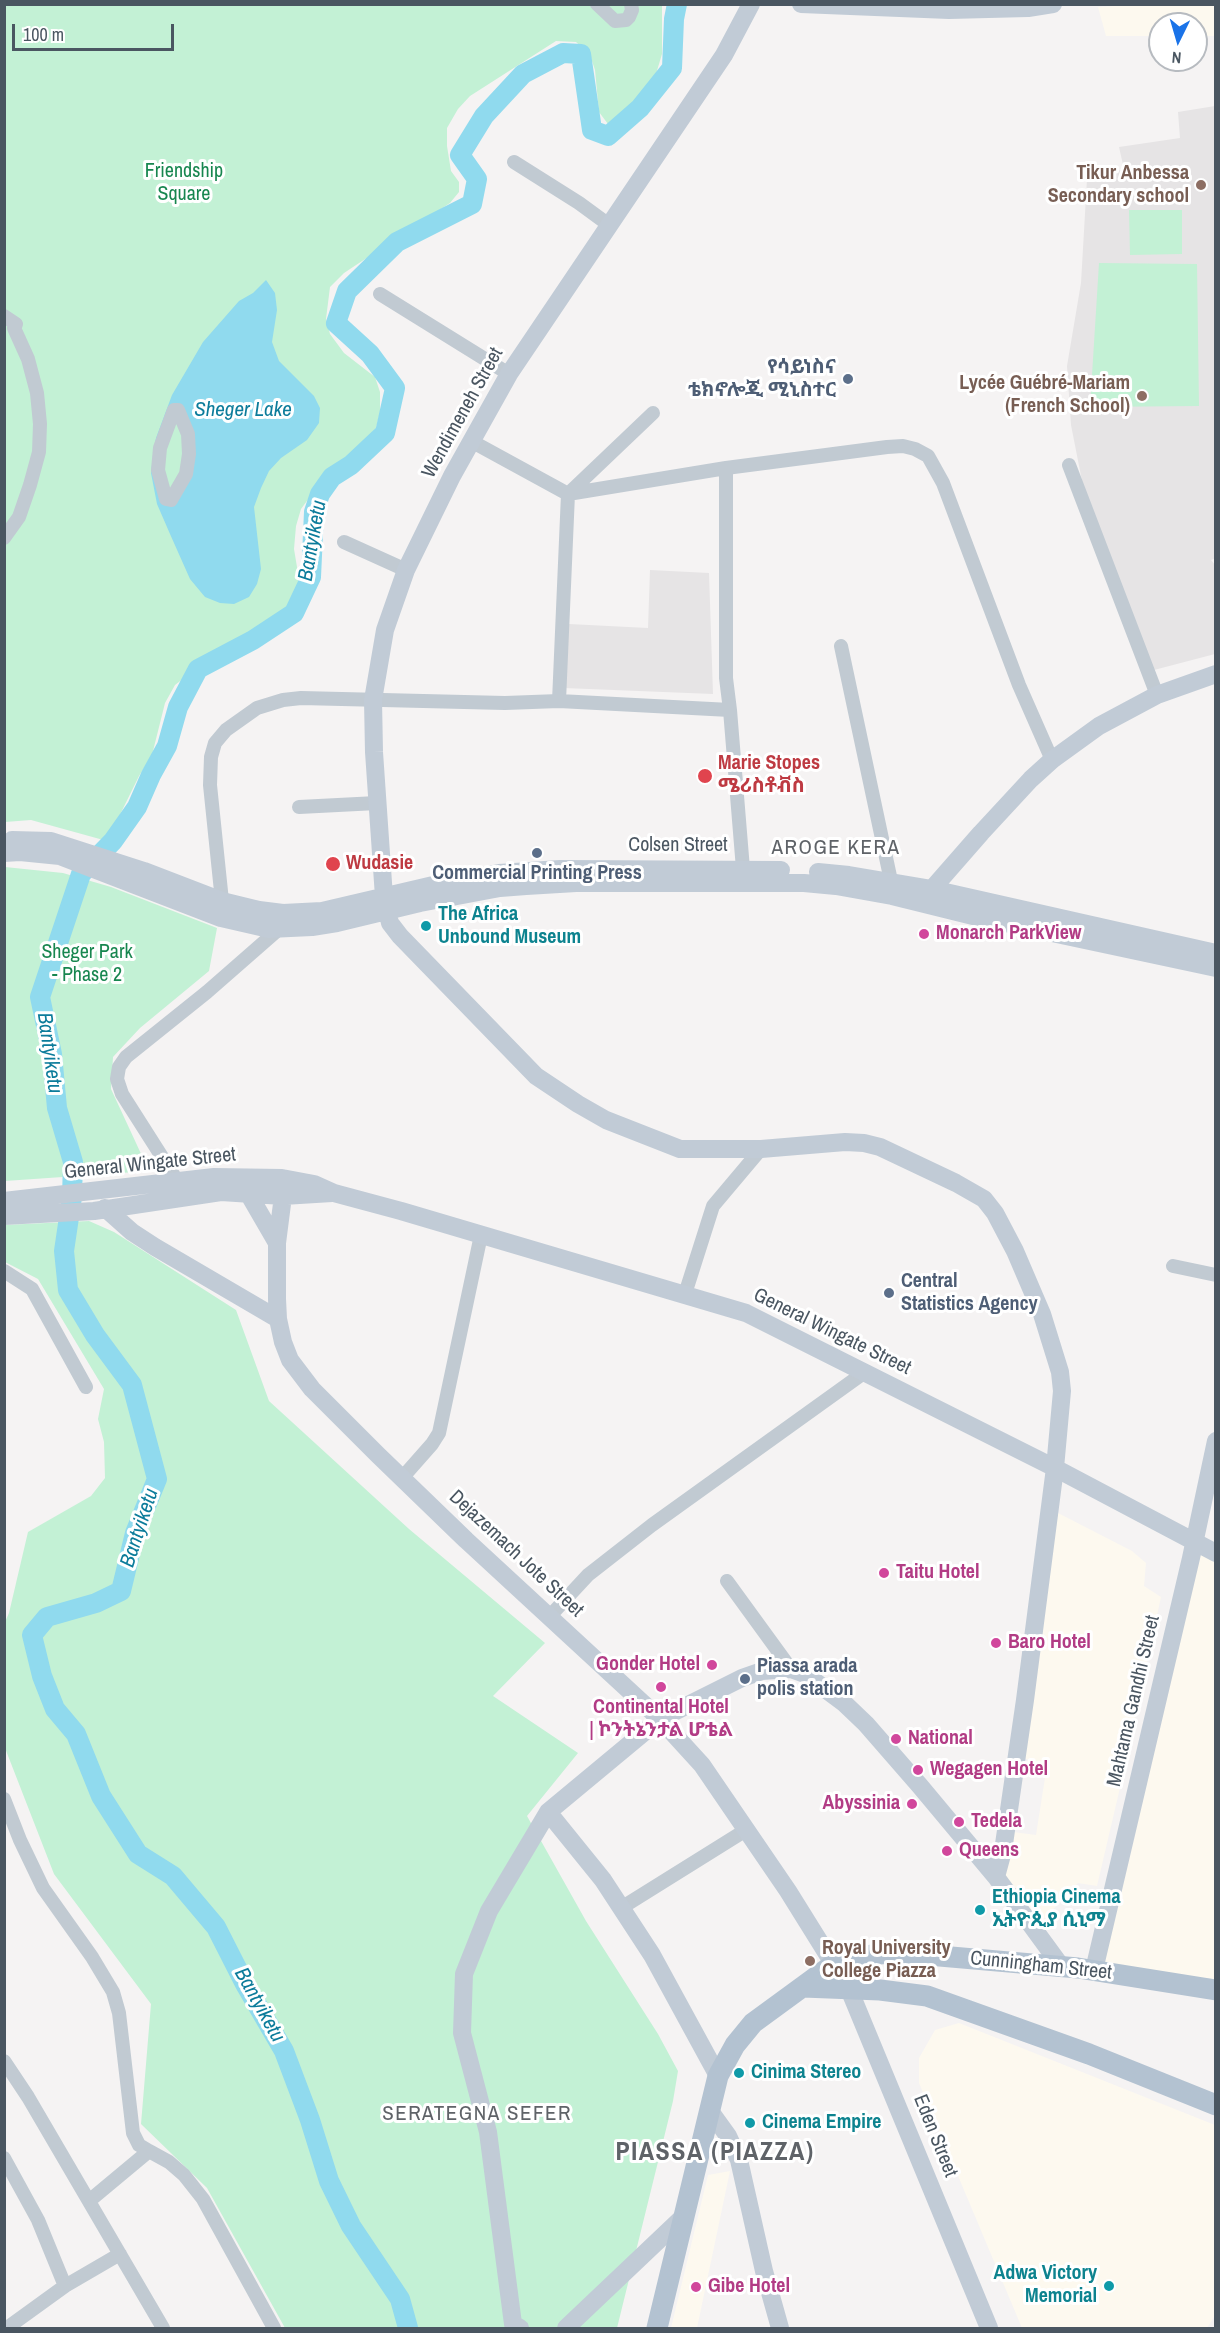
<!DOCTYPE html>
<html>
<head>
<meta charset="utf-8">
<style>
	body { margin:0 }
	#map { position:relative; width:1220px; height:2333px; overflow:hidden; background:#f5f3f3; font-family:"Archivo Narrow",sans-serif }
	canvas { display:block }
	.frame { position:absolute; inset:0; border:6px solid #4a5661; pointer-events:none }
	.north { position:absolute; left:1148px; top:12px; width:60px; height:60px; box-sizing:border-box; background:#fff; border:2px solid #b7bbc0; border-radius:50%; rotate:185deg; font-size:16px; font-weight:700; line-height:24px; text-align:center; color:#4a5661 }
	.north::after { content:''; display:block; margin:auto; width:21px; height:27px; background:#1a73e8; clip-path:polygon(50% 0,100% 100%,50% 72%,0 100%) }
	.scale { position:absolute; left:12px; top:24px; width:162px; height:27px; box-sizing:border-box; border:3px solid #4a5661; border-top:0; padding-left:8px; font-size:18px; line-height:21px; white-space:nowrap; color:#4a5661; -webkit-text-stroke:4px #fff; paint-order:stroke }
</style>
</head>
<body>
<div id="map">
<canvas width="1220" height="2333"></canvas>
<div class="frame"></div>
<div class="north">N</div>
<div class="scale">100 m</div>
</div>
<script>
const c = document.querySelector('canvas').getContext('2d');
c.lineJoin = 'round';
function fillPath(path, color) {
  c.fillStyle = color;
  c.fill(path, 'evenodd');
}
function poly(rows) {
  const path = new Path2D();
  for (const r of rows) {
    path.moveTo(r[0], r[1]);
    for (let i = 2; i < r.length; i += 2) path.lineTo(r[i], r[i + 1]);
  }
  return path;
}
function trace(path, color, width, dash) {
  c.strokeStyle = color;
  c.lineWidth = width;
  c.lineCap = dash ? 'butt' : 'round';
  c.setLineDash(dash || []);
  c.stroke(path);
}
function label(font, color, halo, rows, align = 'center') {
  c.font = font + ' "Archivo Narrow","Noto Sans Ethiopic",sans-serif';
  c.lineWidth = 6;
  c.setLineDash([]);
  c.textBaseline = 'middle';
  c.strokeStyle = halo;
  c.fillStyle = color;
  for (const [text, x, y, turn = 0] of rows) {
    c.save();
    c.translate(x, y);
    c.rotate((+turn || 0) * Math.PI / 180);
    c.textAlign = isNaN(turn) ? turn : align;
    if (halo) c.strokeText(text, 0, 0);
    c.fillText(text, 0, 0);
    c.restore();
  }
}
fillPath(poly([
	[1132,5,1215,5,1215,36,1196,36,1196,24,1160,24,1160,36,1106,36,1098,7],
	[1058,1513,1132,1551,1146,1563,1144,1586,1161,1597,1119,1792,1097,1886,1078,1883,1041,1922,1004,1875,1013,1832,1036,1835,1047,1765,1023,1758],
	[1194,1552,1215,1561,1215,1979,1095,1967],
	[959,2023,1215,2125,1216,2314,1207,2328,1022,2328,919,2083,919,2058,935,2030],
	[730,2171,697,2328,671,2328,708,2175]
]), '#fdf9ef');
fillPath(poly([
	[1215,106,1216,558,1211,560,1216,566,1215,654,1154,670,1083,486,1071,425,1067,366,1081,283,1087,179,1124,169,1119,147,1180,138,1178,112],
	[650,570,709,573,713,694,564,688,569,624,648,628]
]), '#e6e4e5');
fillPath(poly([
	[7,4,662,5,662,54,653,84,639,106,618,122,608,124,599,112,595,70,590,55,576,42,556,41,470,96,458,109,447,128,447,146,451,171,459,182,459,192,450,203,344,273,330,287,326,319,330,334,344,353,375,377,380,392,380,412,376,428,366,440,321,482,301,509,296,526,294,549,299,579,296,595,288,612,272,628,218,652,175,685,165,703,152,755,139,776,107,841,31,820,5,822,4,6],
	[1129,210,1182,210,1182,254,1130,255],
	[1099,263,1197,264,1199,406,1090,407],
	[5,867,63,873,111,887,217,928,209,971,140,1028,113,1057,111,1089,149,1171,5,1181],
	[89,1221,114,1232,236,1310,269,1401,409,1529,545,1643,493,1696,578,1753,527,1816,586,1921,658,2034,678,2071,673,2101,617,2328,285,2328,207,2188,141,2124,151,2004,54,1874,5,1748,5,1622,9,1613,28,1532,91,1496,105,1478,104,1442,98,1419,104,1389,38,1279,5,1262,4,1225]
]), '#c3f1d5');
fillPath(poly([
	[266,280,275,293,277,310,272,342,279,361,314,396,320,408,319,423,307,440,281,458,269,471,261,488,254,507,261,569,257,584,249,597,234,604,220,603,205,597,190,579,170,534,157,504,151,473,153,456,156,438,172,395,203,342,239,301,253,293],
	[178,410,189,454,166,499,160,448]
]), '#90daee');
trace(poly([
	[408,2328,400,2299,351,2226,329,2181,310,2120,284,2051,245,1984,216,1927,173,1876,138,1854,101,1796,76,1734,55,1709,42,1676,32,1635,47,1617,96,1603,121,1591,135,1533,157,1479,132,1385,95,1335,68,1290,64,1251,72,1197,73,1162,57,1108,52,1054,40,997,81,874,113,841,137,807,151,775,167,746,178,707,198,669,253,640,294,613,311,577,314,512,320,494,332,477,351,465,385,433,395,388,370,354,336,323,347,291,397,242,472,204,477,179,460,155,484,116,523,74,563,53,581,54,592,130,608,136,640,108,672,68,674,19,677,4]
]), '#90daee', 20);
trace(poly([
	[597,4,615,21,626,20,629,17,632,10,631,4],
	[514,162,579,203,609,225],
	[380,294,509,374],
	[4,316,16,324,14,328,28,359,37,393,40,424,39,452,30,485,19,517,4,538],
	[174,410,178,410,188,434,189,454,186,474,171,500,166,499,158,470,160,448,174,410],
	[471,441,568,494,653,413],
	[1069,465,1157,695],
	[726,468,726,678,730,710],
	[344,542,406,570],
	[841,646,891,881],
	[559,701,730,710,743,869],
	[299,807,377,803],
	[222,901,210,785,211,757,215,743,226,730,257,708,283,700,301,698,505,703,559,701,568,494,726,468,826,455,887,447,903,446,915,449,928,456,943,483,1019,685,1052,760],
	[178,1182,122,1094,117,1079,119,1067,126,1057,207,992,279,929],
	[1173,1266,1216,1275],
	[4,1271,32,1289,86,1387],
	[685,1294,713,1206,761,1149],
	[402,1478,432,1444,439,1433,481,1235],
	[727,1581,791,1669],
	[550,1616,588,1575,652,1525,865,1372],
	[4,1799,20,1840,43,1888,92,1957,113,1992,119,2013,133,2133,139,2145,149,2151,89,2201],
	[621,1908,746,1830],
	[4,2061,28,2097,163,2328],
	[149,2151,169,2162,184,2175,203,2199,274,2328],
	[4,2158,38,2220,65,2286],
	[7,2328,65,2286,120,2254]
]), '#c1cad2', 14);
trace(poly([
	[751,4,724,55,509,374,452,476,406,570,385,630,373,700,374,752,384,897,390,923,400,936,536,1076,578,1104,606,1120,680,1149,761,1149,845,1142,864,1143,880,1147,956,1183,984,1199,995,1213,1015,1251,1042,1314,1060,1372,1062,1391,1055,1468,1025,1700,1003,1851,996,1877],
	[801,4,949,10,1028,8,1053,4],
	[12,840,51,841,144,871,222,901,259,910,283,913,322,911,446,882,499,873,560,869,781,870],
	[4,853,20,852,60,856,221,918,269,929,312,927,337,923,420,903,500,888,526,886,576,883,804,883,836,886,892,896,977,917,1216,968],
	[818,872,849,875,932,889,1216,953],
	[927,899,932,889,981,833,1031,779,1052,760,1099,726,1157,695,1216,674],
	[282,1178,283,1196,277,1243,277,1299,278,1319,283,1342,290,1360,312,1389,378,1455,466,1540,660,1719,702,1765,788,1891,849,1989,989,2328],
	[248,1193,277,1243],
	[4,1201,214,1177,282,1178,314,1184,334,1193,401,1211,746,1313,1055,1468,1216,1553],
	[105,1208,132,1232,155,1247,278,1319],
	[4,1216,94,1211,221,1192,283,1196,332,1193],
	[548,1812,603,1880,652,1955,718,2076],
	[1094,1970,1191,1558,1216,1441],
	[710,2111,728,2136,739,2160,764,2271,780,2328],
	[520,2328,513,2324,488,2132,462,2033,464,1974,489,1911,548,1812,660,1719,742,1678,762,1671,791,1669,805,1674,844,1703,866,1724,920,1786,996,1877,1061,1966],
	[566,2328,683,2217]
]), '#c1cbd6', 18);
trace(poly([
	[803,1987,880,1990,927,1996,1089,2054,1216,2105],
	[657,2328,718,2076,735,2045,753,2023,835,1963,876,1954,905,1953,1078,1968,1216,1990]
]), '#b3c2d1', 21);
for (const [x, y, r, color] of [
	[1201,185,6,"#8d6e63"],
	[848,379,6,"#5c6f8a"],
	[1142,396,6,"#8d6e63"],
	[705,776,8,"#e0444e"],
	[537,853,6,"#5c6f8a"],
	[333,864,8,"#e0444e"],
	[426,926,6,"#0f9aa8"],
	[924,934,6,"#d1479c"],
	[889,1293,6,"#5c6f8a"],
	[884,1573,6,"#d1479c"],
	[996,1643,6,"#d1479c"],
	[712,1665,6,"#d1479c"],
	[745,1679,6,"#5c6f8a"],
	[661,1687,6,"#d1479c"],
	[896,1739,6,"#d1479c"],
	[918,1770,6,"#d1479c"],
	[912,1804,6,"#d1479c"],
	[959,1822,6,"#d1479c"],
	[947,1851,6,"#d1479c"],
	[980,1910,6,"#0f9aa8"],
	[810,1961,6,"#8d6e63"],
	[739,2073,6,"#0f9aa8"],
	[750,2123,6,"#0f9aa8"],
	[1109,2286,6,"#0f9aa8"],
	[696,2287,6,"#d1479c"]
]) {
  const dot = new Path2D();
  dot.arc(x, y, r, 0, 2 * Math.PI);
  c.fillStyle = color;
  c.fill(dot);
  trace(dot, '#fff', 2);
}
label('20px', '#17864f', '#fff', [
	["Friendship",184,172],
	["Square",184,195],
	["Sheger Park",87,953],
	["- Phase 2",87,976]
]);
label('bold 20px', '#785e54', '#fff', [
	["Tikur Anbessa",1189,174],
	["Secondary school",1189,197],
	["Lycée Guébré-Mariam",1130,384],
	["(French School)",1130,407],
	["Royal University",822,1949,"left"],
	["College Piazza",822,1972,"left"]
], 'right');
label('bold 20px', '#4e5e75', '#fff', [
	["የሳይነስና",836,368,"right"],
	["ቴክኖሎጂ ሚኒስተር",836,391,"right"],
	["Commercial Printing Press",537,874,"center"],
	["Central",901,1282],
	["Statistics Agency",901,1305],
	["Piassa arada",757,1667],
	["polis station",757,1690]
], 'left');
label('20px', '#4a5661', '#fff', [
	["Wendimeneh Street",463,413,-61],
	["Colsen Street",678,846],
	["General Wingate Street",150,1164,-6],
	["General Wingate Street",832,1332,26],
	["Dejazemach Jote Street",516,1554,43],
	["Mahtama Gandhi Street",1134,1701,-77],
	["Cunningham Street",1041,1966,6],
	["Eden Street",935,2136,68]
]);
label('bold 20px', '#be3a42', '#fff', [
	["Marie Stopes",718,764],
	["ሜሪስቶቭስ",718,787],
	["Wudasie",346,864]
], 'left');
label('bold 20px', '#0d838f', '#fff', [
	["The Africa",438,915],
	["Unbound Museum",438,938],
	["Ethiopia Cinema",992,1898],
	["ኢትዮጲያ ሲኒማ",992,1921],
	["Cinima Stereo",751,2073],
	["Cinema Empire",762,2123],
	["Adwa Victory",1097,2274,"right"],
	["Memorial",1097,2297,"right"]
], 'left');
label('bold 20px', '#b23c85', '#fff', [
	["Monarch ParkView",936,934],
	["Taitu Hotel",896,1573],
	["Baro Hotel",1008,1643],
	["Gonder Hotel",700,1665,"right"],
	["Continental Hotel",661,1708,"center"],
	["| ኮንትኔንታል ሆቴል",661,1731,"center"],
	["National",908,1739],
	["Wegagen Hotel",930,1770],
	["Abyssinia",900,1804,"right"],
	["Tedela",971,1822],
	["Queens",959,1851],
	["Gibe Hotel",708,2287]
], 'left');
label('italic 21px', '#0c7c9b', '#fff', [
	["Sheger Lake",243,410],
	["Bantyiketu",313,541,-80],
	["Bantyiketu",49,1053,82],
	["Bantyiketu",140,1528,-72],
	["Bantyiketu",259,2005,61]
]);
c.letterSpacing = '1.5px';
label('21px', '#5f6368', '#fff', [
	["AROGE KERA",836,848],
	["SERATEGNA SEFER",477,2114]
]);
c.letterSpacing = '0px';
c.letterSpacing = '1.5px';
label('bold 26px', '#5f6368', '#fff', [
	["PIASSA (PIAZZA)",715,2153]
]);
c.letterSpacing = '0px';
</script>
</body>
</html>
